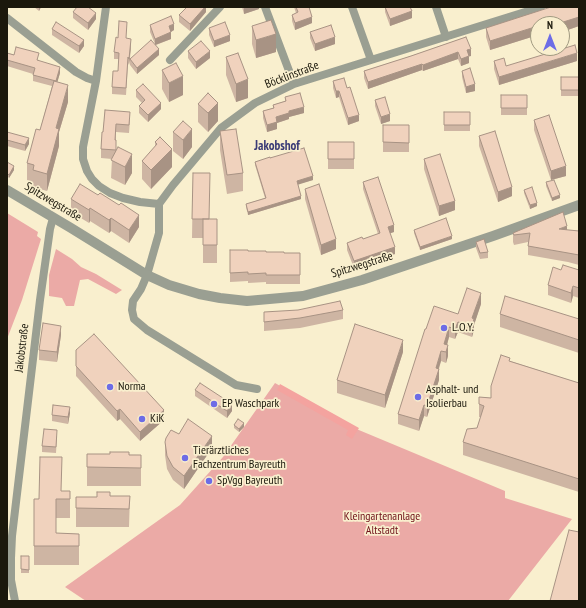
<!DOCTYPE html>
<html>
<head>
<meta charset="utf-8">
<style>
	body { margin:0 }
	#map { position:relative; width:586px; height:608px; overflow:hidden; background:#f9efce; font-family:"PT Sans Narrow",sans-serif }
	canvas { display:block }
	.frame { position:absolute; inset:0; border:8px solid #1b180c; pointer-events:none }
	.north { position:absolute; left:530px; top:16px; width:40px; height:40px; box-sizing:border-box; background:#f9efce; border:1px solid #a09980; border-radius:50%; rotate:0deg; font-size:11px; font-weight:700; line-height:16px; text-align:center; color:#1b180c }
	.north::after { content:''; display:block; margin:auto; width:14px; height:18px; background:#6d6ce6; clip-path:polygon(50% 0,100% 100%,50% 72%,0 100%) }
</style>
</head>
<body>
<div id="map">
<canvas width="586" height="608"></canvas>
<div class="frame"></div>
<div class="north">N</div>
</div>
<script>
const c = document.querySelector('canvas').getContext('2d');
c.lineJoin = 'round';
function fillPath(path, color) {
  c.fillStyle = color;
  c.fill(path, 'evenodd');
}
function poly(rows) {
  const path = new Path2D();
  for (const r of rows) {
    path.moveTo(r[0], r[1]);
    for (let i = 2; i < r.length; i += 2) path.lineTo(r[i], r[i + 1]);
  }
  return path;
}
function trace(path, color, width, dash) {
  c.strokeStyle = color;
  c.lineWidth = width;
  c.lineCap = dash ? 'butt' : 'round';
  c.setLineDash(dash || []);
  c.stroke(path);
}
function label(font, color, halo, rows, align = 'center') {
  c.font = font + ' "PT Sans Narrow",sans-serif';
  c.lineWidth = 3.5;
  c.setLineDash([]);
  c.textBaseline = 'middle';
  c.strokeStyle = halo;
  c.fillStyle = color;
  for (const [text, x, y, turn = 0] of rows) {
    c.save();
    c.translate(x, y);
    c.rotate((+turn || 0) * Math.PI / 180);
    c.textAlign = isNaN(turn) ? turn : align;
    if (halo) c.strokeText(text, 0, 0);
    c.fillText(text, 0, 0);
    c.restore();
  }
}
fillPath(poly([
	[7,213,38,232,37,236,41,239,22,300,7,339],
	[56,249,72,259,81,267,96,274,122,290,116,294,88,279,80,280,74,306,66,306,62,298,49,296,49,275],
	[275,383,354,428,505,491,505,498,572,519,508,601,86,601,65,587,180,505,223,457]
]), '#ebaaa6');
fillPath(poly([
	[280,384,359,428,352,439,346,435,348,430,277,390]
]), '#f4a39f');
trace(poly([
	[106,7,96,81,83,147,83,159,87,171,92,179,99,186,110,193,123,198,140,202,159,204],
	[265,7,294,84],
	[352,7,371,60],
	[436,7,446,37],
	[7,18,76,72,87,78,96,81],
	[170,60,220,7],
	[257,389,236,385,147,330,134,319,132,310,133,301,141,289,147,275,159,233,159,204,173,185,221,128,255,103,294,84,541,7],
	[15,601,11,580,11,558,12,536,40,300,50,229,53,218]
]), '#9a9f92', 8);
trace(poly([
	[7,190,71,228,147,275,169,285,199,294,220,298,247,301,303,296,362,280,493,236,579,205]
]), '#9a9f92', 10);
fillPath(poly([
	[34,7,41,7,39,11],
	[206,7,206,12,190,31,179,22,179,15],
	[242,7,259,7,259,9,244,14],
	[294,7,309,7,312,23,295,30,292,21,292,15,296,13],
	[385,7,410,7,412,18,390,26,385,12],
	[579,7,579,26,562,32,562,24,538,24,538,35,490,50,486,37,486,28],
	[73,12,96,19,88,30,73,18],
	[150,25,174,30,171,32,171,39,156,45,159,55,137,74,130,65,130,60,129,65,128,63,126,95,112,94,112,87,118,71,119,59,114,59,114,52,127,38,131,45,130,59,155,44,150,32],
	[252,26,276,52,256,58,252,44],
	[209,28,230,41,214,47,209,35],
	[52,29,84,46,79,53,52,35],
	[310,32,335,44,315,51,310,38],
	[466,37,471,56,469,56,469,63,461,66,458,59,423,71,422,70,368,89,364,78,364,71,411,56],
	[188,51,210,58,196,69,188,58],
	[7,53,39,60,39,61,60,73,57,82,68,102,59,132,59,146,47,191,33,187,33,182,27,180,27,163,40,130,52,86,33,81,33,74,7,66],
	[226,57,248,98,236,102,226,75],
	[494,61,506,66,577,61,499,85,494,69],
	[162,70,183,95,169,102,162,89],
	[462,71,475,91,466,93,462,77],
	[561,77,579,77,579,96,561,96],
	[333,81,359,121,348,125,339,97,336,98,333,88],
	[136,90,161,109,148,122,139,113,139,106,142,103,136,97],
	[501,95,527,95,527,115,501,115],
	[285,97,304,113,289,117,289,119,277,123,277,129,267,132,263,118,263,111,273,108,273,105,285,101],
	[375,100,390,121,381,124,375,106],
	[198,104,218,121,208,132,198,122],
	[105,110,130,120,129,133,116,132,116,150,132,173,125,185,111,178,112,159,101,158,101,149,103,132],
	[444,112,470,112,470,131,444,131],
	[534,120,566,176,551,180,534,130],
	[383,125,409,125,409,152,383,152],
	[220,131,243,173,243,191,227,194,220,150],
	[7,132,29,144,25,151,7,146],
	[173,132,192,147,183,159,173,151],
	[479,136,512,196,498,202,479,146],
	[160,137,172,167,151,189,142,179,142,161,155,147,155,142],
	[328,142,354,142,354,169,328,169],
	[270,158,313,180,298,184,301,199,248,215,246,207,246,204,265,198,255,165,255,162],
	[424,159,455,210,439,216,424,169],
	[7,162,14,170,9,178,7,176],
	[193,173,209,219,217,219,217,263,203,263,203,238,192,238],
	[363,182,394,232,390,233,395,254,354,268,347,250,347,243,363,239,378,234,363,189],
	[546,182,560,198,552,201,546,186],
	[305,189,336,249,321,255,305,199],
	[524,190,537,206,530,209,524,193],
	[71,199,139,227,129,243,111,231,109,233,90,221,89,223,71,212],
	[578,207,579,207,579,219,578,217],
	[414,230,452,239,420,250,414,233],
	[567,230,579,231,579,265,568,262,528,255,528,242,514,245,513,242,513,233],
	[476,242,488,252,488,258,480,259,476,248],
	[230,250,284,253,300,253,300,284,266,284,266,282,248,283,248,281,230,282],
	[561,270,579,270,579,298,573,296,571,303,548,295,548,285],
	[481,304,474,325,474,330,472,337,458,332,455,339,449,337,447,345,448,356,446,363,441,361,439,369,439,380,427,417,424,416,419,431,398,424,398,414,426,329],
	[343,310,343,319,300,328,264,331,264,312],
	[500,314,579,319,579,353,500,327],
	[61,335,57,362,39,360,39,350],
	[76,350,164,420,140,441,120,419,117,421,76,376],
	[403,352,385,408,337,393,337,380],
	[510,361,579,383,579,492,463,455,463,442,477,428,481,417,479,417,479,397,491,398],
	[195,390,232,411,227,418,195,396],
	[70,413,68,424,52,421,52,415],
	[234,425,244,427,239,432,234,428],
	[179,434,212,448,184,489,173,480,167,469,165,455,165,442],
	[57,436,56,453,42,452,42,446],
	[87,454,141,455,141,486,87,486],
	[62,491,70,491,70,518,56,518,56,533,79,534,79,565,34,565,34,499,39,499],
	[110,496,130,496,129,527,76,527,76,497,97,497],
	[21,556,29,556,29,573,21,573]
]), '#ceb5a3');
fillPath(poly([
	[39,7,41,7,39,11],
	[205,7,206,7,206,12,190,31,190,24],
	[246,7,259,7,259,9,244,14,244,8],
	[412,11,412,18,390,26,390,19],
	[96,13,96,19,88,30,88,23],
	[312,17,312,23,295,30,295,23],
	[579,17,579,26,562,32,562,24,557,24],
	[550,22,550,24,543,24],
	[174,24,174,30,169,33,169,26],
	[538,26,538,35,490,50,490,41],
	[171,32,171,39,155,45,155,39],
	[276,34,276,52,256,58,256,40],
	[230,35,230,41,214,47,214,41],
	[335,37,335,44,315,51,315,44],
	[131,39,131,45,129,65,129,59],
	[84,40,84,46,79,53,79,46],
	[159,49,159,55,137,74,137,68],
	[471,49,471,56,467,57,467,50],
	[210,51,210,58,196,69,196,62],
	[458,52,458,59,423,71,423,65],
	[577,53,577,61,499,85,499,77],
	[469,56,469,63,461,66,461,59],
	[422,64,422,70,368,89,368,82],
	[60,67,60,73,56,87,56,81],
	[183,76,183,95,169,102,169,83],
	[248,79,248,98,236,102,236,84],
	[475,84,475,91,466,93,466,87],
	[68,85,68,102,59,132,59,146,47,191,47,174,56,128],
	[336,91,339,91,339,97,336,98],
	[161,103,161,109,148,122,148,115],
	[218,103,218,121,208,132,208,113],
	[304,107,304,113,289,117,289,119,277,123,277,129,267,132,267,125,276,117,289,111],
	[390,114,390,121,381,124,381,117],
	[359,115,359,121,348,125,348,118],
	[192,129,192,147,183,159,183,140],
	[29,138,29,144,25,151,25,145],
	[172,149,172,167,151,189,151,170],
	[132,154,132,173,125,185,125,167],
	[14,166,14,170,9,178,9,175],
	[566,166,566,176,551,180,551,171],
	[313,176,313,180,297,185,297,181],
	[512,187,512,196,498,202,498,192],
	[560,195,560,198,552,201,552,198],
	[301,196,301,199,248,215,248,212],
	[455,201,455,210,439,216,439,206],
	[537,203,537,206,530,209,530,205],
	[90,208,90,221,89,223,89,210],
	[139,215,139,227,129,243,129,230],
	[111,218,111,231,109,233,109,220],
	[394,225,394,232,388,234,388,227],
	[567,226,567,235,559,229],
	[452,236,452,239,420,250,420,247],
	[336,239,336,249,321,255,321,245],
	[395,247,395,254,354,268,354,261],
	[573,286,573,296,571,303,571,293],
	[481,293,481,304,474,325,474,330,472,337,472,318],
	[458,322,458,332,455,339,455,329],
	[61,326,61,335,57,362,57,352],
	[449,327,449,337,445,352,444,344],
	[403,340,403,352,385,408,385,395],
	[448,345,448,356,446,363,446,352],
	[441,351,441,361,437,373,439,369,439,380,427,417,427,406,436,368],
	[232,404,232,411,227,418,227,411],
	[424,405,424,416,419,431,419,420],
	[70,407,70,413,68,424,68,417],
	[120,409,120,419,117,421,117,411],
	[164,410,164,420,140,441,140,432],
	[244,423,244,427,239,432,239,429],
	[212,436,212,448,184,489,184,476]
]), '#a89384');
const building = poly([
	[77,7,88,7,96,13,88,23,73,12,77,7],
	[187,7,205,7,190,24,179,15,187,7],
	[296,7,309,7,312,17,295,23,292,15,298,12,296,7],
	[385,7,410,7,412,11,390,19,385,7],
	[551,7,579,7,579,17,557,24,551,24,550,22,543,24,538,24,538,26,490,41,486,28,551,7],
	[171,16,174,24,169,26,171,32,155,39,150,25,171,16],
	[271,20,276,34,256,40,252,26,271,20],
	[119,21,127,22,126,38,131,39,129,59,128,57,126,88,112,87,113,71,118,71,119,53,114,52,116,37,118,38,119,21],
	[56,22,84,40,79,46,52,29,56,22],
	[225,22,230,35,214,41,209,28,225,22],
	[331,25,335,37,315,44,310,32,331,25],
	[466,37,471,49,467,50,469,56,461,59,458,52,423,65,422,64,368,82,364,71,411,56,466,37],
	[151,40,159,49,137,68,130,59,151,40],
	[201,41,210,51,196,62,188,51,201,41],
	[575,45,577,53,499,77,494,61,504,58,506,66,575,45],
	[16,47,39,53,37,60,60,67,56,81,33,75,35,68,7,60,7,53,14,55,16,47],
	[238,53,248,79,236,84,226,57,238,53],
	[176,63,183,76,169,83,162,70,176,63],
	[470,68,475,84,466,87,462,71,470,68],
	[561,77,579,77,579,90,561,90,561,77],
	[344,78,347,88,350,87,359,115,348,118,339,91,336,91,333,81,344,78],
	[54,81,68,85,56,128,59,129,47,174,33,170,34,165,27,163,36,129,40,130,54,81],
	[143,84,161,103,148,115,139,106,145,100,136,90,143,84],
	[208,93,218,103,208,113,198,104,208,93],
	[300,93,304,107,289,111,289,113,276,117,277,122,267,125,263,111,274,108,273,105,286,101,285,97,300,93],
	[501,95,527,95,527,108,501,108,501,95],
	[385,97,390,114,381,117,375,100,385,97],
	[105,110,130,112,129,125,116,124,115,140,116,140,116,150,101,149,102,132,103,132,105,110],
	[444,112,470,112,470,125,444,125,444,112],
	[549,115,566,166,551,171,534,120,549,115],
	[183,121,192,129,183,140,173,132,183,121],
	[383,125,409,125,409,143,383,142,383,125],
	[236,129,243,173,227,175,220,131,236,129],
	[495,131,512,187,498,192,479,136,495,131],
	[7,132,29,138,25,145,7,140,7,132],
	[160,137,172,149,151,170,142,161,157,144,155,142,160,137],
	[328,142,354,142,354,159,328,159,328,142],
	[118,147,132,154,125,167,111,160,118,147],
	[304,148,313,176,297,181,301,196,248,212,246,204,266,198,255,162,270,157,270,158,304,148],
	[440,154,455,201,439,206,424,159,440,154],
	[7,162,14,166,9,175,7,173,7,162],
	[193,173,210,173,209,219,192,219,193,173],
	[378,177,394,225,388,227,395,247,354,261,347,243,362,237,363,239,380,233,363,182,378,177],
	[554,180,560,195,552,198,546,182,554,180],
	[80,184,98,195,100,193,119,205,121,203,139,215,129,230,111,218,109,220,90,208,89,210,71,199,80,184],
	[319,184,336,239,321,245,305,189,319,184],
	[532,187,537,203,530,205,524,190,532,187],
	[563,212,567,226,559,229,579,231,579,255,568,253,528,246,530,233,514,235,513,233,563,212],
	[446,218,452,236,420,247,414,230,446,218],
	[203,219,217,219,217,245,203,245,203,219],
	[484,239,488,252,480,253,476,242,484,239],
	[230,250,248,250,248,251,266,251,266,252,284,252,284,253,300,253,300,275,266,275,266,273,248,274,248,272,230,273,230,250],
	[563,265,579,270,579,288,573,286,571,293,548,285,553,267,561,270,563,265],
	[467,288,481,293,472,318,474,319,472,326,458,322,455,329,449,327,444,344,448,345,446,352,441,351,436,368,439,369,427,406,424,405,419,420,398,414,425,329,426,329,434,306,458,314,467,288],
	[505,296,579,319,579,340,500,314,505,296],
	[340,301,343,310,300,318,264,322,264,312,298,310,340,301],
	[43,323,61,326,57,352,39,350,43,323],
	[355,324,403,340,385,395,337,380,355,324],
	[94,334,164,410,140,432,120,409,117,411,76,366,76,350,94,334],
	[501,355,510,358,509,361,579,383,579,479,463,442,467,429,477,428,484,406,479,404,479,397,491,398,491,386,501,355],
	[200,383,232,404,227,411,195,390,200,383],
	[53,405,70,407,68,417,52,415,53,405],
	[188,419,212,436,184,476,173,467,167,456,165,442,166,438,171,430,179,434,188,419],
	[238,419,244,423,239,429,234,425,238,419],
	[44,429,57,430,56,447,42,446,44,429],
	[110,452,129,452,129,455,141,455,141,468,87,467,87,454,110,454,110,452],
	[40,457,62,457,61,491,70,491,70,499,56,499,56,533,79,534,79,546,34,546,34,499,39,499,40,457],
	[97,492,110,492,110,496,130,496,129,509,76,508,76,497,97,497,97,492],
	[569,530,579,532,579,601,550,601,569,530],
	[21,556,29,556,29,570,21,569,21,556]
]);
fillPath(building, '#f0d2bd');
trace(building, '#a89384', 1);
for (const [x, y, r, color] of [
	[444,328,4,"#6d6ce6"],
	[110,387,4,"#6d6ce6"],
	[418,397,4,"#6d6ce6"],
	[214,404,4,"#6d6ce6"],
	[142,419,4,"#6d6ce6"],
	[185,458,4,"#6d6ce6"],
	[209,481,4,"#6d6ce6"]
]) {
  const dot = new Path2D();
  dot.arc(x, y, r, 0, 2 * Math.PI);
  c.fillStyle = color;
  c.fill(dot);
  trace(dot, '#f9efce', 1.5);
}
label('12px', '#1b180c', '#f9efce', [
	["Böcklinstraße",292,75,-21],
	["Spitzwegstraße",53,202,31],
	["Spitzwegstraße",362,265,-17],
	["Jakobstraße",22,348,-83]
]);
label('12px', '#1b180c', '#f9efce', [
	["L.O.Y.",452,328],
	["Norma",118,387],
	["Asphalt- und",426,390],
	["Isolierbau",426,404],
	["EP Waschpark",222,404],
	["KiK",150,419],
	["Tierärztliches",193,451],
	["Fachzentrum Bayreuth",193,465],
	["SpVgg Bayreuth",217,481]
], 'left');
label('12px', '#70131a', '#f9efce', [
	["Kleingartenanlage",382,517],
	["Altstadt",382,531]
]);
label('bold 13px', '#393a76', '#f9efce', [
	["Jakobshof",277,146]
]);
</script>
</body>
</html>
